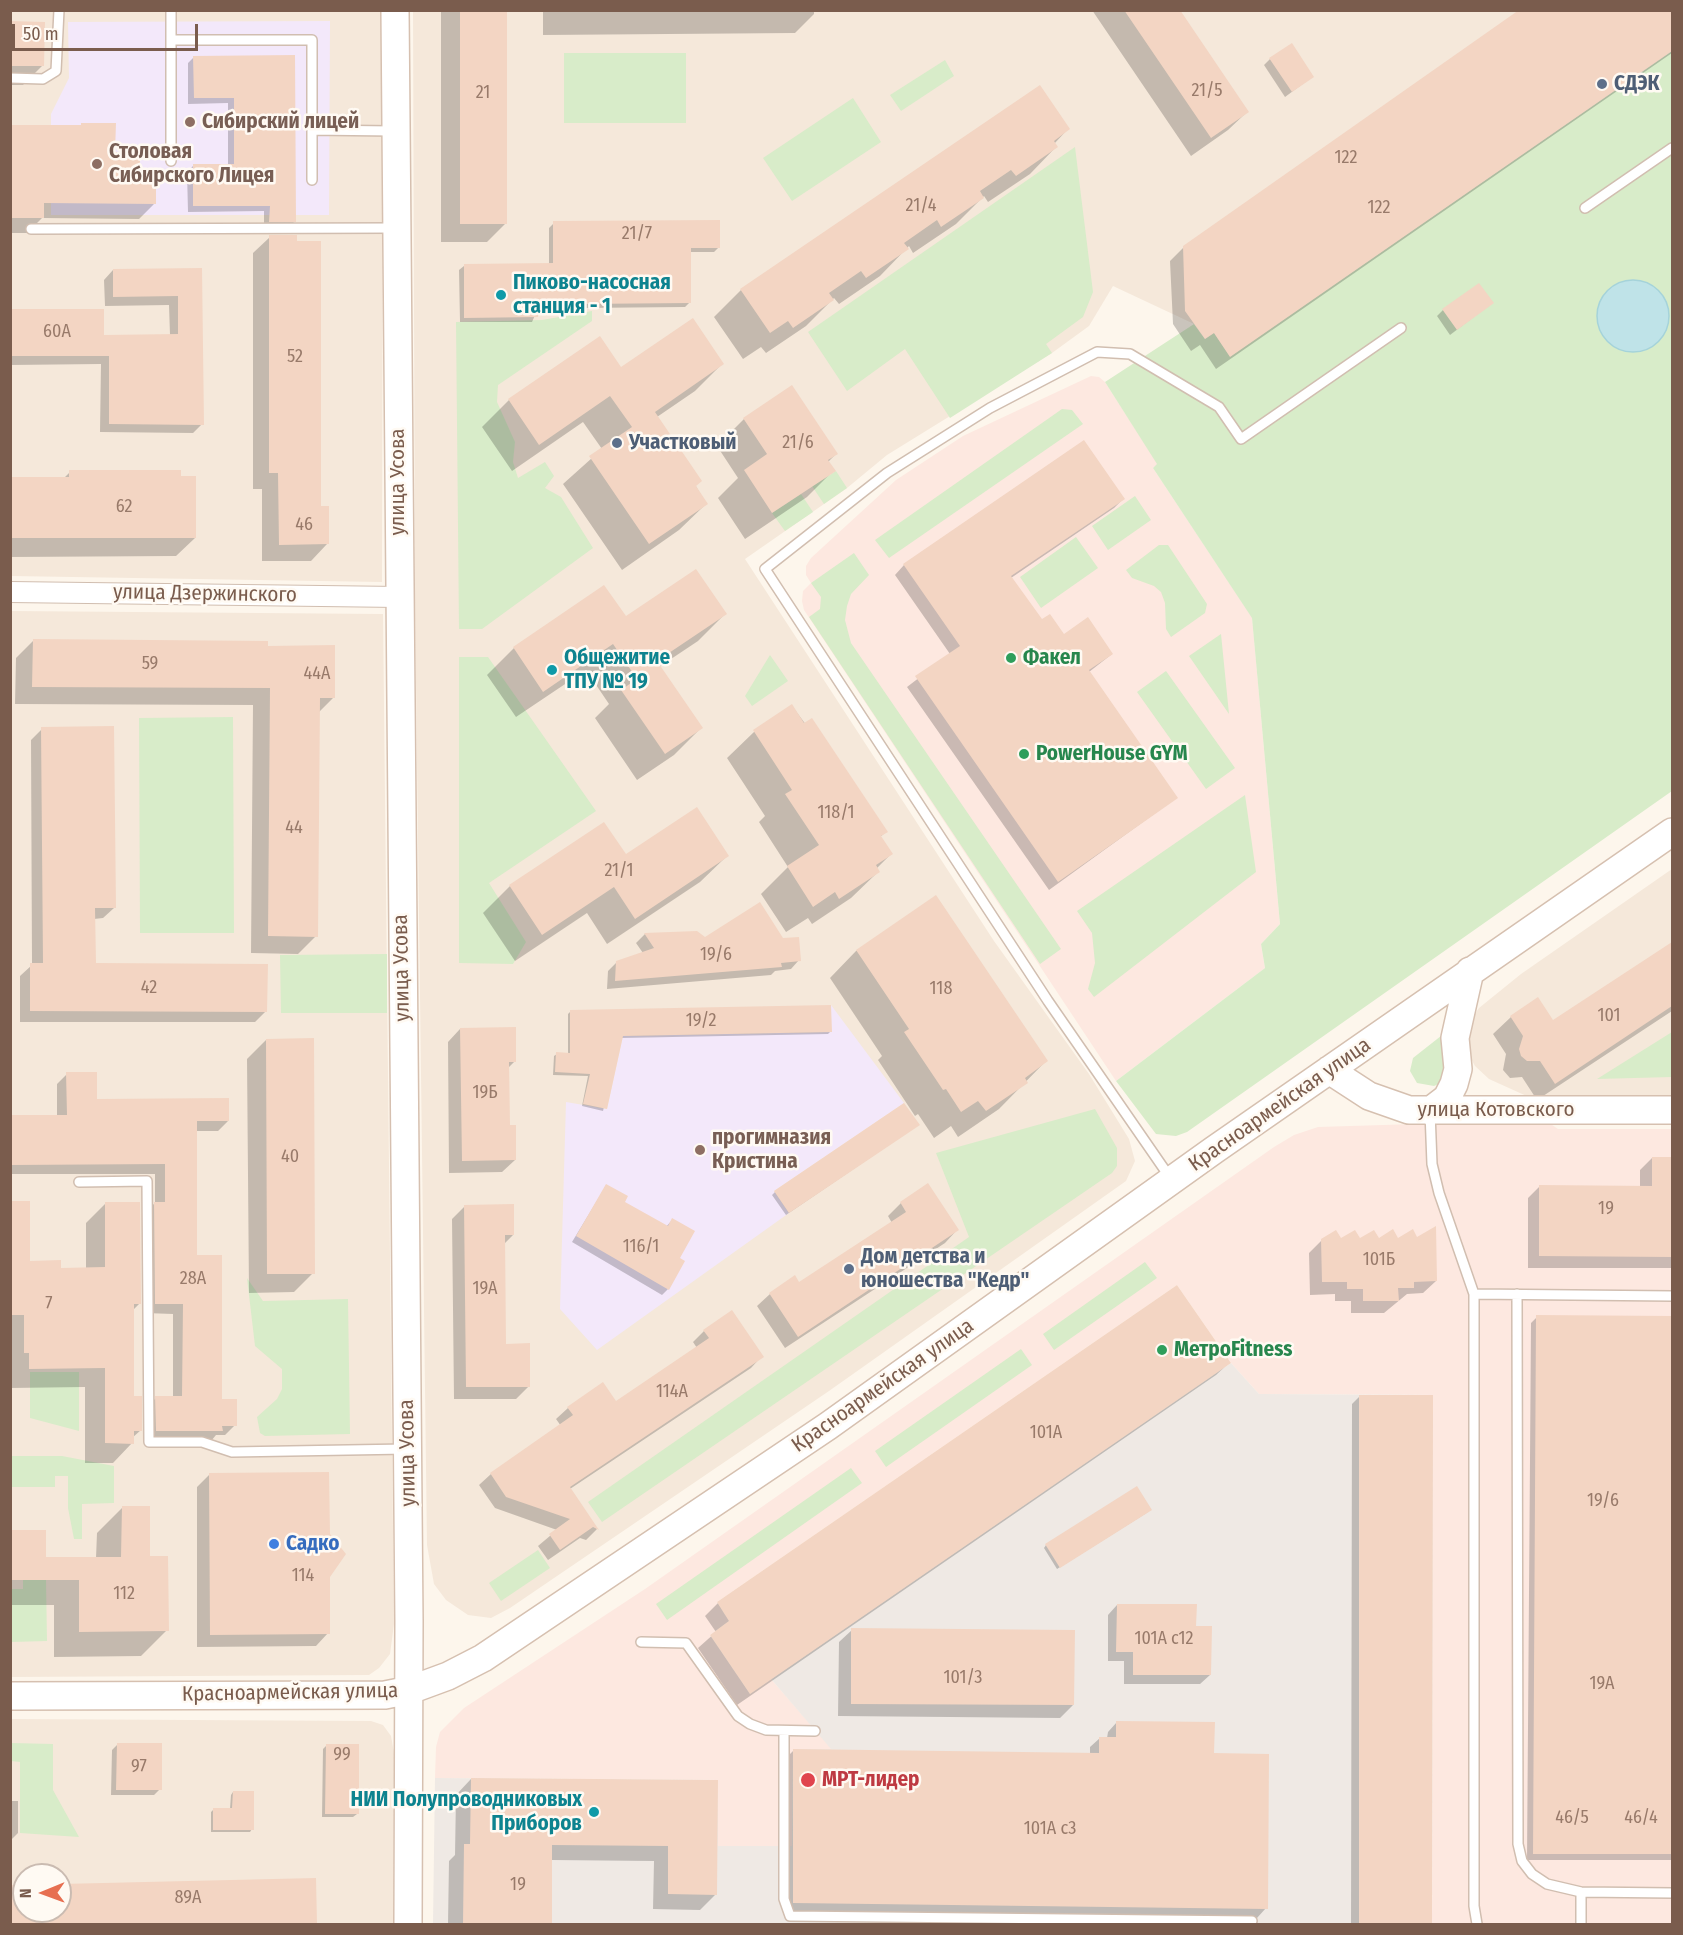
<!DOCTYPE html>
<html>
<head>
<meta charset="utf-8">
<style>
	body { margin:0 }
	#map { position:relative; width:1683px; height:1935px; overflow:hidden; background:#fdf6ec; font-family:"Fira Sans Condensed",sans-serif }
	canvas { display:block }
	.frame { position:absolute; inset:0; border:12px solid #7a5c4d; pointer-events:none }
	.north { position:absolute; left:12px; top:1863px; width:60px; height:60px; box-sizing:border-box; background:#fffaf3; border:2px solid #cabbb1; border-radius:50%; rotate:269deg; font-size:16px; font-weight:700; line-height:24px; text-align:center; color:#7a5c4d }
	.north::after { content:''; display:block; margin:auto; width:21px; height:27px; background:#e76f51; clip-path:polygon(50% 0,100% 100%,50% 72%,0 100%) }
	.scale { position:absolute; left:12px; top:24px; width:186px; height:27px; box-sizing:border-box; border:3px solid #7a5c4d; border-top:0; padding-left:8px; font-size:18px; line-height:21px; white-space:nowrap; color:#7a5c4d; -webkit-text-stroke:4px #fffaf3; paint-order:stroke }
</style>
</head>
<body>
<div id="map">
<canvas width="1683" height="1935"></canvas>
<div class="frame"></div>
<div class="north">N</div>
<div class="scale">50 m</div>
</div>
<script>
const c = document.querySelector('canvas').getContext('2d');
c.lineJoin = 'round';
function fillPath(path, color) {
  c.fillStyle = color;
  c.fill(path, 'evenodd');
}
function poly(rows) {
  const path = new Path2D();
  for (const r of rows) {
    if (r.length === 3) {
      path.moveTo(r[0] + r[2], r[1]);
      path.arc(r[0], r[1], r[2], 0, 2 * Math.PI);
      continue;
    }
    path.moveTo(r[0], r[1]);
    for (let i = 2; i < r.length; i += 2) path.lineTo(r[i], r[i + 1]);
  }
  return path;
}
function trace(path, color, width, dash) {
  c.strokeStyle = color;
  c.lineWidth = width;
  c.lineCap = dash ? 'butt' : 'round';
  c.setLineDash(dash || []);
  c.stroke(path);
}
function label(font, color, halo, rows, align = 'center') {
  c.font = font + ' "Fira Sans Condensed",sans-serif';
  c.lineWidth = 5;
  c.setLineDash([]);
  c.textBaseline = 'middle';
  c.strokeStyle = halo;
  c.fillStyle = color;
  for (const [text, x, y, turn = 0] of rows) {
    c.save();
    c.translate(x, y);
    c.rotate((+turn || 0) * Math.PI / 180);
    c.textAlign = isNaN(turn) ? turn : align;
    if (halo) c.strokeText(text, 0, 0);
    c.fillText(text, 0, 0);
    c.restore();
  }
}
fillPath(poly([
	[11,11,383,11,382,582,11,576],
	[413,11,1672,11,1672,51,1230,357,1205,339,1194,324,1113,286,1089,326,1052,353,887,455,847,488,745,559,994,941,1089,1074,1129,1139,1135,1161,1126,1181,829,1391,510,1608,491,1618,468,1615,446,1600,434,1584,427,1545,415,602],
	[11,611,383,614,394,1624,390,1654,379,1668,369,1675,11,1677],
	[1672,869,1672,1099,1531,1098,1489,1079,1475,1066,1468,1053,1466,1037,1469,1023,1479,1008,1521,974],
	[11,1719,371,1721,383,1725,391,1736,394,1753,393,1924,11,1924],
	[24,1875,60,1875,60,1911,24,1911]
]), '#f5e8da');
fillPath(poly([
	[1091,376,1099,377,1105,382,1158,464,1153,468,1252,617,1280,924,1261,944,1265,968,1116,1081,804,610,802,601,803,591,811,583,806,575,806,566,811,558,896,480,963,436],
	[1545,1120,1558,1129,1672,1129,1672,1924,1432,1924,1433,1395,1259,1394,1231,1363,1177,1285,717,1602,729,1621,710,1635,750,1694,771,1679,832,1749,793,1749,792,1846,718,1846,718,1780,435,1778,436,1747,440,1732,464,1708,645,1589,1274,1147,1294,1135,1318,1127]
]), '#fde8e0');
fillPath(poly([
	[1231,1363,1259,1394,1433,1395,1432,1924,433,1924,435,1778,718,1780,718,1846,792,1846,793,1749,831,1749,771,1679]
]), '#efe9e4');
fillPath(poly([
	[330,21,329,215,51,215,51,114,69,78,68,22],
	[831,1005,904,1103,774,1191,789,1213,597,1350,560,1309,566,1102,607,1109,623,1036,831,1032]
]), '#f3e8fa');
fillPath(poly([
	[1672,51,1672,791,1187,1132,1176,1136,1156,1134,1116,1081,1265,968,1261,944,1280,924,1252,618,1153,468,1157,464,1105,382,1194,324,1205,339,1214,333,1230,356],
	[564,53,686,53,686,123,564,123],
	[945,60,954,76,901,111,890,95],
	[853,98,881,142,792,201,763,158],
	[1075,147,1093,292,1083,317,1046,344,1052,353,950,418,905,349,847,391,808,332],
	[592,311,592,321,498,385,497,402,515,442,513,462,518,478,545,462,554,476,545,488,561,497,593,548,482,629,459,629,456,322,542,320],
	[1062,409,1072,410,1083,424,889,558,875,540],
	[836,471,847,488,824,504,812,486],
	[801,494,813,512,785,531,772,513],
	[1135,496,1151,520,1108,550,1092,526],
	[1076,537,1098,568,1041,608,1020,577],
	[1159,545,1168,545,1207,604,1205,613,1171,637,1166,629,1165,603,1161,592,1154,586,1132,578,1126,570],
	[854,553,869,575,851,594,847,606,845,620,851,643,1061,949,1040,964,809,617,820,609,821,597,811,583],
	[1221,634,1229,714,1189,656],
	[770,655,788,681,752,706,745,696],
	[459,657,488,657,596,811,489,883,526,942,513,964,459,963],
	[1166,671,1235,768,1206,789,1137,692],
	[233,717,234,933,140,933,139,718],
	[1245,795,1256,872,1094,997,1088,989,1095,963,1092,933,1077,911],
	[387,954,387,1013,281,1013,280,955],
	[1446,1032,1449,1069,1441,1083,1434,1086,1417,1083,1410,1071,1413,1058],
	[1672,1032,1672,1077,1597,1079],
	[1095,1109,1117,1148,1117,1166,1112,1173,602,1522,588,1502,969,1237,936,1153],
	[1145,1262,1157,1278,1054,1350,1043,1334],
	[247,1278,263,1301,348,1299,350,1434,265,1436,260,1433,257,1417,277,1399,282,1389,282,1369,255,1346],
	[1021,1349,1032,1365,886,1467,875,1451],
	[30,1372,79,1372,79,1431,30,1418],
	[11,1456,62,1456,114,1466,114,1503,82,1504,82,1539,74,1539,68,1508,68,1476,55,1476,55,1487,11,1487],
	[851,1468,862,1483,667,1620,656,1604],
	[538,1550,550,1568,501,1601,489,1583],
	[23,1580,46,1580,47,1641,11,1642,10,1589,23,1589],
	[11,1743,53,1744,53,1790,79,1837,20,1833,20,1762,11,1761]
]), '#d8ecc9');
const water = poly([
	[1633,316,36]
]);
fillPath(water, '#bfe3e8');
trace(water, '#a5d3da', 1.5);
fillPath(poly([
	[441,10,506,10,506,223,487,242,441,242],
	[543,10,814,10,814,14,795,33,543,35],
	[1092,10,1178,10,1247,112,1228,130,1191,156],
	[1521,10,1672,10,1672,53,1216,369,1200,345,1191,351,1173,324,1170,261,1184,247],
	[10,23,42,66,23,85,10,85],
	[293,56,295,221,289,227,264,227,264,211,188,212,187,172,193,166,228,165,228,103,188,104,188,63,194,57],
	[1270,59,1312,77,1285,97,1264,65],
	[10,125,114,125,114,154,138,178,154,204,139,219,42,218,27,233,10,233],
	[1068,129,1054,144,1056,147,1030,174,988,202,984,196,956,224,913,253,909,246,880,276,839,304,834,298,806,326,766,353,761,347,743,359,714,317,741,290],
	[554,223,719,247,714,252,690,252,690,302,685,307,579,308,574,312,536,313,532,322,460,322,459,270,464,266,549,265,549,228],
	[270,237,327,544,311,561,262,561,262,489,253,489,253,253],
	[200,269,202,424,193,433,100,432,101,364,10,365,10,311,102,336,170,335,169,305,105,306,104,280,113,270],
	[1492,303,1450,335,1437,316,1443,310],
	[599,338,620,369,722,364,695,391,657,417,706,504,679,530,622,570,563,484,602,449,583,422,512,471,482,427,509,400],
	[791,387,836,454,828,462,834,470,807,497,745,539,718,498,738,478,717,446,744,419],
	[1084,442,1123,499,1114,508,1011,578,1041,621,1063,636,1112,654,1089,672,1176,798,1049,890,907,687,950,654,895,575,904,565],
	[70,472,195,538,176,556,10,557,10,478,64,478],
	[725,614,698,641,659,667,701,728,674,755,637,780,595,718,609,704,586,670,516,717,487,675,514,648,625,618],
	[33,641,266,648,333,698,319,712,316,936,298,954,251,953,253,705,15,704,16,658],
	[792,706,886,832,880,837,891,854,876,869,878,872,851,898,812,924,808,918,786,932,761,894,788,867,759,822,765,816,727,758,754,732],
	[42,729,114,908,103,918,94,919,94,965,266,1011,255,1022,20,1022,20,976,32,965,31,740],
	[603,824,625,857,727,856,700,882,607,944,587,913,515,961,483,913,510,886],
	[936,897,1046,1061,999,1109,958,1137,951,1126,934,1138,918,1114,915,1116,878,1060,882,1056,830,978,856,951],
	[697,932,705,938,782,940,799,960,791,969,775,971,771,975,607,989,608,971,617,962,643,953,636,943,645,934],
	[1672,944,1672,1011,1537,1100,1522,1077,1510,1078,1503,1070,1506,1054,1493,1034,1511,1017,1538,1000,1553,1022],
	[570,1012,830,1032,828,1034,621,1038,603,1111,582,1106,588,1076,553,1075,554,1056,557,1054,568,1054,568,1014],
	[460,1029,515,1061,508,1068,509,1126,515,1160,502,1172,449,1173,448,1042],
	[266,1040,313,1273,294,1292,249,1293,247,1059],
	[67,1074,96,1100,228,1121,218,1131,196,1131,196,1256,220,1401,235,1425,225,1435,216,1435,211,1441,146,1440,146,1408,156,1398,173,1398,173,1314,145,1313,144,1213,155,1203,155,1174,10,1174,10,1116,57,1116,57,1084],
	[915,1127,786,1215,772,1195,775,1192],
	[1652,1158,1672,1158,1672,1268,1528,1268,1528,1198,1540,1186,1640,1187,1640,1170],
	[928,1185,957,1230,945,1243,785,1348,757,1306,770,1294,799,1284,892,1223,888,1216,901,1203],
	[606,1186,623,1202,666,1227,672,1220,678,1259,668,1289,662,1295,572,1242],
	[10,1202,29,1262,60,1269,86,1269,86,1223,106,1203,140,1303,133,1310,133,1398,141,1430,132,1438,132,1443,113,1463,85,1463,85,1387,10,1388],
	[465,1206,513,1235,504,1244,505,1345,529,1386,516,1399,454,1399,452,1219],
	[1322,1240,1398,1240,1436,1281,1423,1293,1407,1294,1384,1313,1351,1313,1351,1301,1335,1301,1335,1294,1310,1295,1309,1253],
	[1177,1287,1229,1363,1216,1375,737,1705,698,1648,716,1632,705,1616,718,1603],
	[1537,1317,1672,1317,1672,1860,1527,1860,1531,1323],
	[704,1331,762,1356,751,1368,570,1489,597,1529,586,1540,580,1538,548,1560,538,1546,557,1530,495,1508,479,1485,491,1474,561,1426,556,1419,568,1408,603,1384,616,1403,697,1348,693,1342],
	[1360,1396,1431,1396,1431,1924,1351,1924,1352,1404],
	[210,1474,328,1576,328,1633,316,1646,197,1647,197,1487],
	[122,1508,149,1558,167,1630,141,1656,54,1657,54,1605,10,1605,10,1532,44,1559,96,1558,97,1533],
	[1148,1512,1057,1569,1044,1548,1046,1545],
	[1117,1605,1195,1627,1210,1675,1200,1684,1124,1684,1124,1661,1108,1661,1108,1615],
	[852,1630,1073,1705,1060,1718,838,1716,839,1642],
	[1117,1722,1213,1755,1266,1908,1257,1918,784,1912,784,1760,794,1750,1090,1754,1090,1747,1100,1738,1107,1738,1108,1732],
	[118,1744,160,1789,154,1795,111,1795,112,1750],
	[327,1745,357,1814,353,1817,322,1817,323,1749],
	[471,1779,717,1781,716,1894,700,1910,653,1909,654,1861,551,1860,550,1924,448,1924,449,1861,455,1855,456,1795],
	[233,1792,252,1829,250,1832,211,1832,211,1812,214,1809,230,1809,231,1795],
	[10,1801,18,1801,18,1833,10,1841],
	[314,1880,316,1924,10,1924,10,1887,24,1887,24,1911,60,1911,60,1886]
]), '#0003');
fillPath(poly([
	[460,10,507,10,507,224,460,224],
	[1124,10,1180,10,1249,112,1211,138],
	[1519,10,1672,10,1672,51,1230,357,1214,333,1205,339,1185,311,1183,246],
	[10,21,45,22,44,66,10,66],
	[1292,43,1314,77,1292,92,1269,58],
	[295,55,296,222,269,222,270,206,193,206,193,164,234,164,234,98,194,98,193,56],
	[1040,85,1070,129,1054,141,1058,147,1016,176,1011,170,980,191,984,198,941,227,937,220,904,243,909,249,866,278,861,271,829,293,834,300,793,328,788,321,770,333,740,289],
	[81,123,116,123,115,152,140,153,140,176,156,177,156,204,44,203,44,218,10,218,10,125,81,125],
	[720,220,720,248,691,248,691,303,578,304,581,308,538,308,538,317,464,318,464,264,553,263,553,221],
	[269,235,297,235,297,241,321,241,321,506,329,506,329,544,279,545,278,473,269,473],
	[202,268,204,425,109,424,109,356,10,356,10,309,104,309,104,335,178,334,178,296,113,297,113,269],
	[1479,283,1494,303,1457,330,1442,309],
	[693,318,724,364,655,412,702,481,696,486,708,504,649,544,589,456,632,427,610,396,539,445,508,399,600,336,621,367],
	[792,385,838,454,828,460,836,471,772,513,744,470,767,454,743,418],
	[1084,440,1125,499,1011,576,1042,619,1050,614,1064,634,1088,617,1113,654,1089,670,1178,798,1058,882,915,676,960,646,903,564],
	[69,470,181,470,181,476,196,476,196,538,10,538,10,477,69,477],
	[696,569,727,614,657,661,703,728,665,754,621,690,637,679,613,644,543,692,513,647,604,585,626,616],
	[33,639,268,641,268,646,335,645,335,698,320,698,318,937,268,936,270,688,32,687],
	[792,704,804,723,812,718,888,832,881,836,893,854,876,865,880,872,839,899,835,892,813,907,787,866,819,845,785,794,792,790,753,730],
	[114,726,116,908,95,908,96,963,268,964,267,1012,30,1011,30,963,43,963,41,727],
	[697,807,729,856,635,919,614,887,542,935,509,885,604,822,626,854],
	[936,895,1048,1061,1025,1078,1028,1083,986,1111,978,1101,961,1112,946,1089,943,1090,904,1032,909,1029,856,950],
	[760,902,783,938,799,937,801,961,781,963,782,967,615,981,616,961,654,948,644,933,697,931,705,937],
	[1672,942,1672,1006,1555,1084,1540,1061,1527,1061,1521,1056,1519,1049,1523,1036,1510,1016,1538,997,1553,1020],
	[831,1005,832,1032,623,1036,607,1109,583,1104,590,1074,555,1072,556,1052,570,1053,570,1010],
	[516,1027,516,1062,509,1062,510,1125,516,1125,516,1160,462,1161,460,1028],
	[314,1038,315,1274,267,1274,266,1039],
	[66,1072,97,1072,97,1099,229,1098,229,1121,197,1121,197,1255,222,1255,222,1399,237,1399,237,1426,222,1426,223,1431,156,1431,155,1396,182,1396,183,1304,155,1304,154,1202,165,1202,165,1164,10,1165,10,1115,67,1115],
	[904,1103,920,1125,789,1213,774,1191],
	[1652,1157,1672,1157,1672,1257,1539,1256,1539,1185,1652,1186],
	[928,1183,959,1230,798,1337,769,1293,795,1275,799,1282,906,1212,900,1202],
	[606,1184,628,1196,625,1202,668,1226,672,1218,695,1231,680,1258,685,1261,669,1290,576,1236],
	[10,1201,30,1201,30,1261,61,1260,61,1268,105,1267,105,1202,140,1202,141,1304,134,1304,134,1396,142,1396,142,1431,134,1431,134,1444,105,1443,105,1368,29,1369,29,1353,24,1353,24,1315,10,1315],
	[514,1204,514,1235,505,1235,506,1344,530,1343,530,1387,466,1387,464,1205],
	[1436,1226,1437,1281,1414,1282,1414,1288,1398,1288,1399,1301,1363,1301,1363,1289,1347,1289,1347,1282,1322,1282,1321,1239,1336,1230,1341,1238,1355,1230,1360,1238,1374,1230,1379,1238,1393,1229,1398,1238,1413,1229,1417,1237],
	[1177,1285,1231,1363,750,1694,710,1635,729,1621,717,1602],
	[732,1310,764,1357,570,1487,599,1530,593,1527,560,1550,549,1534,570,1519,506,1497,490,1473,573,1415,567,1407,603,1382,616,1401,709,1338,703,1330],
	[1536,1315,1672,1316,1672,1854,1533,1854],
	[1359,1395,1433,1395,1432,1924,1359,1924],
	[329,1472,330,1534,346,1554,330,1577,330,1634,210,1635,209,1473],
	[1137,1486,1152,1510,1060,1568,1045,1544],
	[122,1506,150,1506,150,1556,168,1556,169,1631,79,1632,79,1580,10,1580,10,1530,46,1530,46,1557,121,1557],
	[1117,1604,1197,1604,1196,1626,1212,1626,1211,1675,1133,1675,1133,1652,1116,1652],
	[851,1628,1075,1630,1074,1705,851,1704],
	[1116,1721,1215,1722,1214,1753,1269,1754,1268,1909,793,1903,793,1749,1099,1753,1099,1737,1116,1737],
	[117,1743,162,1743,162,1790,116,1790],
	[326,1744,359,1744,359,1814,325,1814],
	[471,1778,718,1780,717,1895,668,1894,668,1846,552,1845,552,1924,463,1924,464,1844,470,1844],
	[233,1791,254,1791,254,1830,213,1830,213,1808,232,1808],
	[316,1878,317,1924,10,1924,10,1885,24,1885,24,1911,60,1911,60,1884]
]), '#f3d5c3');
const lane = poly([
	[171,40,171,10],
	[10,78,43,79,56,71,59,10],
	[312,130,393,131],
	[171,161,171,40,312,40,312,180],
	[1585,208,1672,148],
	[31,229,395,228],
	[1430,1112,1432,1164,1439,1193,1474,1294,1474,1906,1477,1924],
	[1171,1179,1048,1001,765,569,887,473,990,408,1097,352,1130,354,1219,407,1241,439,1401,328],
	[79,1182,147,1181,149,1442,202,1442,232,1452,406,1449],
	[1474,1294,1672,1296],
	[1517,1294,1518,1844,1522,1861,1532,1874,1547,1884,1581,1892,1672,1893],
	[641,1642,686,1643,738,1716,750,1724,766,1730,815,1731],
	[784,1731,784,1899,790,1916,1252,1921],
	[1581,1892,1581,1924]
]);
const street = poly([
	[10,592,399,597]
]);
const secondary = poly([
	[395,10,409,1620,408,1924],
	[1329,1070,1369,1096,1409,1110,1672,1110],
	[1430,1111,1447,1098,1454,1084,1458,1069,1455,1038,1470,971],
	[10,1696,385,1695,410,1690,448,1676,483,1658,828,1426,1214,1150,1672,832]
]);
trace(lane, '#d1beb0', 12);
trace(street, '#d1beb0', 22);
trace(secondary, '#d6c0b0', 30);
trace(lane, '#fff', 9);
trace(street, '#fff', 20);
trace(secondary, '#fff', 27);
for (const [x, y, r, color] of [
	[1602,84,6,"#5c6f8a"],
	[190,122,6,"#8d6e63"],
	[97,164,6,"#8d6e63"],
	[501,295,6,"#0f9aa8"],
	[617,443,6,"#5c6f8a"],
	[1011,658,6,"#2e9e5b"],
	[552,670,6,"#0f9aa8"],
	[1024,754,6,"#2e9e5b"],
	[700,1150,6,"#8d6e63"],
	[849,1269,6,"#5c6f8a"],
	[1162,1350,6,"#2e9e5b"],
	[274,1544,6,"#3f7fe0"],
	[808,1780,8,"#e0444e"],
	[594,1812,6,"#0f9aa8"]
]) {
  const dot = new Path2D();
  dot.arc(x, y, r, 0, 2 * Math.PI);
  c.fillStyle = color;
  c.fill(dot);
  trace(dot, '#fffaf3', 2);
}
label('18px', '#987a6a', null, [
	["21/5",1207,91],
	["21",483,93],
	["122",1346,158],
	["21/4",921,206],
	["122",1379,208],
	["21/7",637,234],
	["60А",57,332],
	["52",295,357],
	["21/6",798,443],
	["62",124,507],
	["46",304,525],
	["59",150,664],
	["44А",317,674],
	["118/1",836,813],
	["44",294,828],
	["21/1",619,871],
	["19/6",716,955],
	["42",149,988],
	["118",941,989],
	["101",1609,1016],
	["19/2",701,1021],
	["19Б",485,1093],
	["40",290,1157],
	["19",1606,1209],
	["116/1",641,1247],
	["101Б",1379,1260],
	["28А",193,1279],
	["19А",485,1289],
	["7",49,1304],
	["114А",672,1392],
	["101А",1046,1433],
	["19/6",1603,1501],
	["114",303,1576],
	["112",124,1594],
	["101А с12",1164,1639],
	["101/3",963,1678],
	["19А",1602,1684],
	["99",342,1755],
	["97",139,1767],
	["46/5",1572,1818],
	["46/4",1641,1818],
	["101А с3",1050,1829],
	["19",518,1885],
	["89А",188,1898]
]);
label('bold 21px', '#4e5e75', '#fffaf3', [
	["СДЭК",1614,84],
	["Участковый",629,443],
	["Дом детства и",861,1257],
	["юношества \"Кедр\"",861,1281]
], 'left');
label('bold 21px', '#785e54', '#fffaf3', [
	["Сибирский лицей",202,122],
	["Столовая",109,152],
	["Сибирского Лицея",109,176],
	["прогимназия",712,1138],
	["Кристина",712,1162]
], 'left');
label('bold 21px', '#0d838f', '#fffaf3', [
	["Пиково-насосная",513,283],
	["станция - 1",513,307],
	["Общежитие",564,658],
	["ТПУ № 19",564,682],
	["НИИ Полупроводниковых",582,1800,"right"],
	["Приборов",582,1824,"right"]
], 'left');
label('21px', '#7a5c4d', '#fffaf3', [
	["улица Усова",398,482,-90],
	["улица Дзержинского",205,594,1],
	["улица Усова",402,968,-91],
	["Красноармейская улица",1280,1105,-35],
	["улица Котовского",1496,1110],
	["Красноармейская улица",883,1386,-35],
	["улица Усова",408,1453,-91],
	["Красноармейская улица",290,1693,-1]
]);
label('bold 21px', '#27864d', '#fffaf3', [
	["Факел",1023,658],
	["PowerHouse GYM",1036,754],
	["МетроFitness",1174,1350]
], 'left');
label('bold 21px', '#366cbe', '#fffaf3', [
	["Садко",286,1544]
], 'left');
label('bold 21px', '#be3a42', '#fffaf3', [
	["МРТ-лидер",822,1780]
], 'left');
</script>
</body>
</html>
